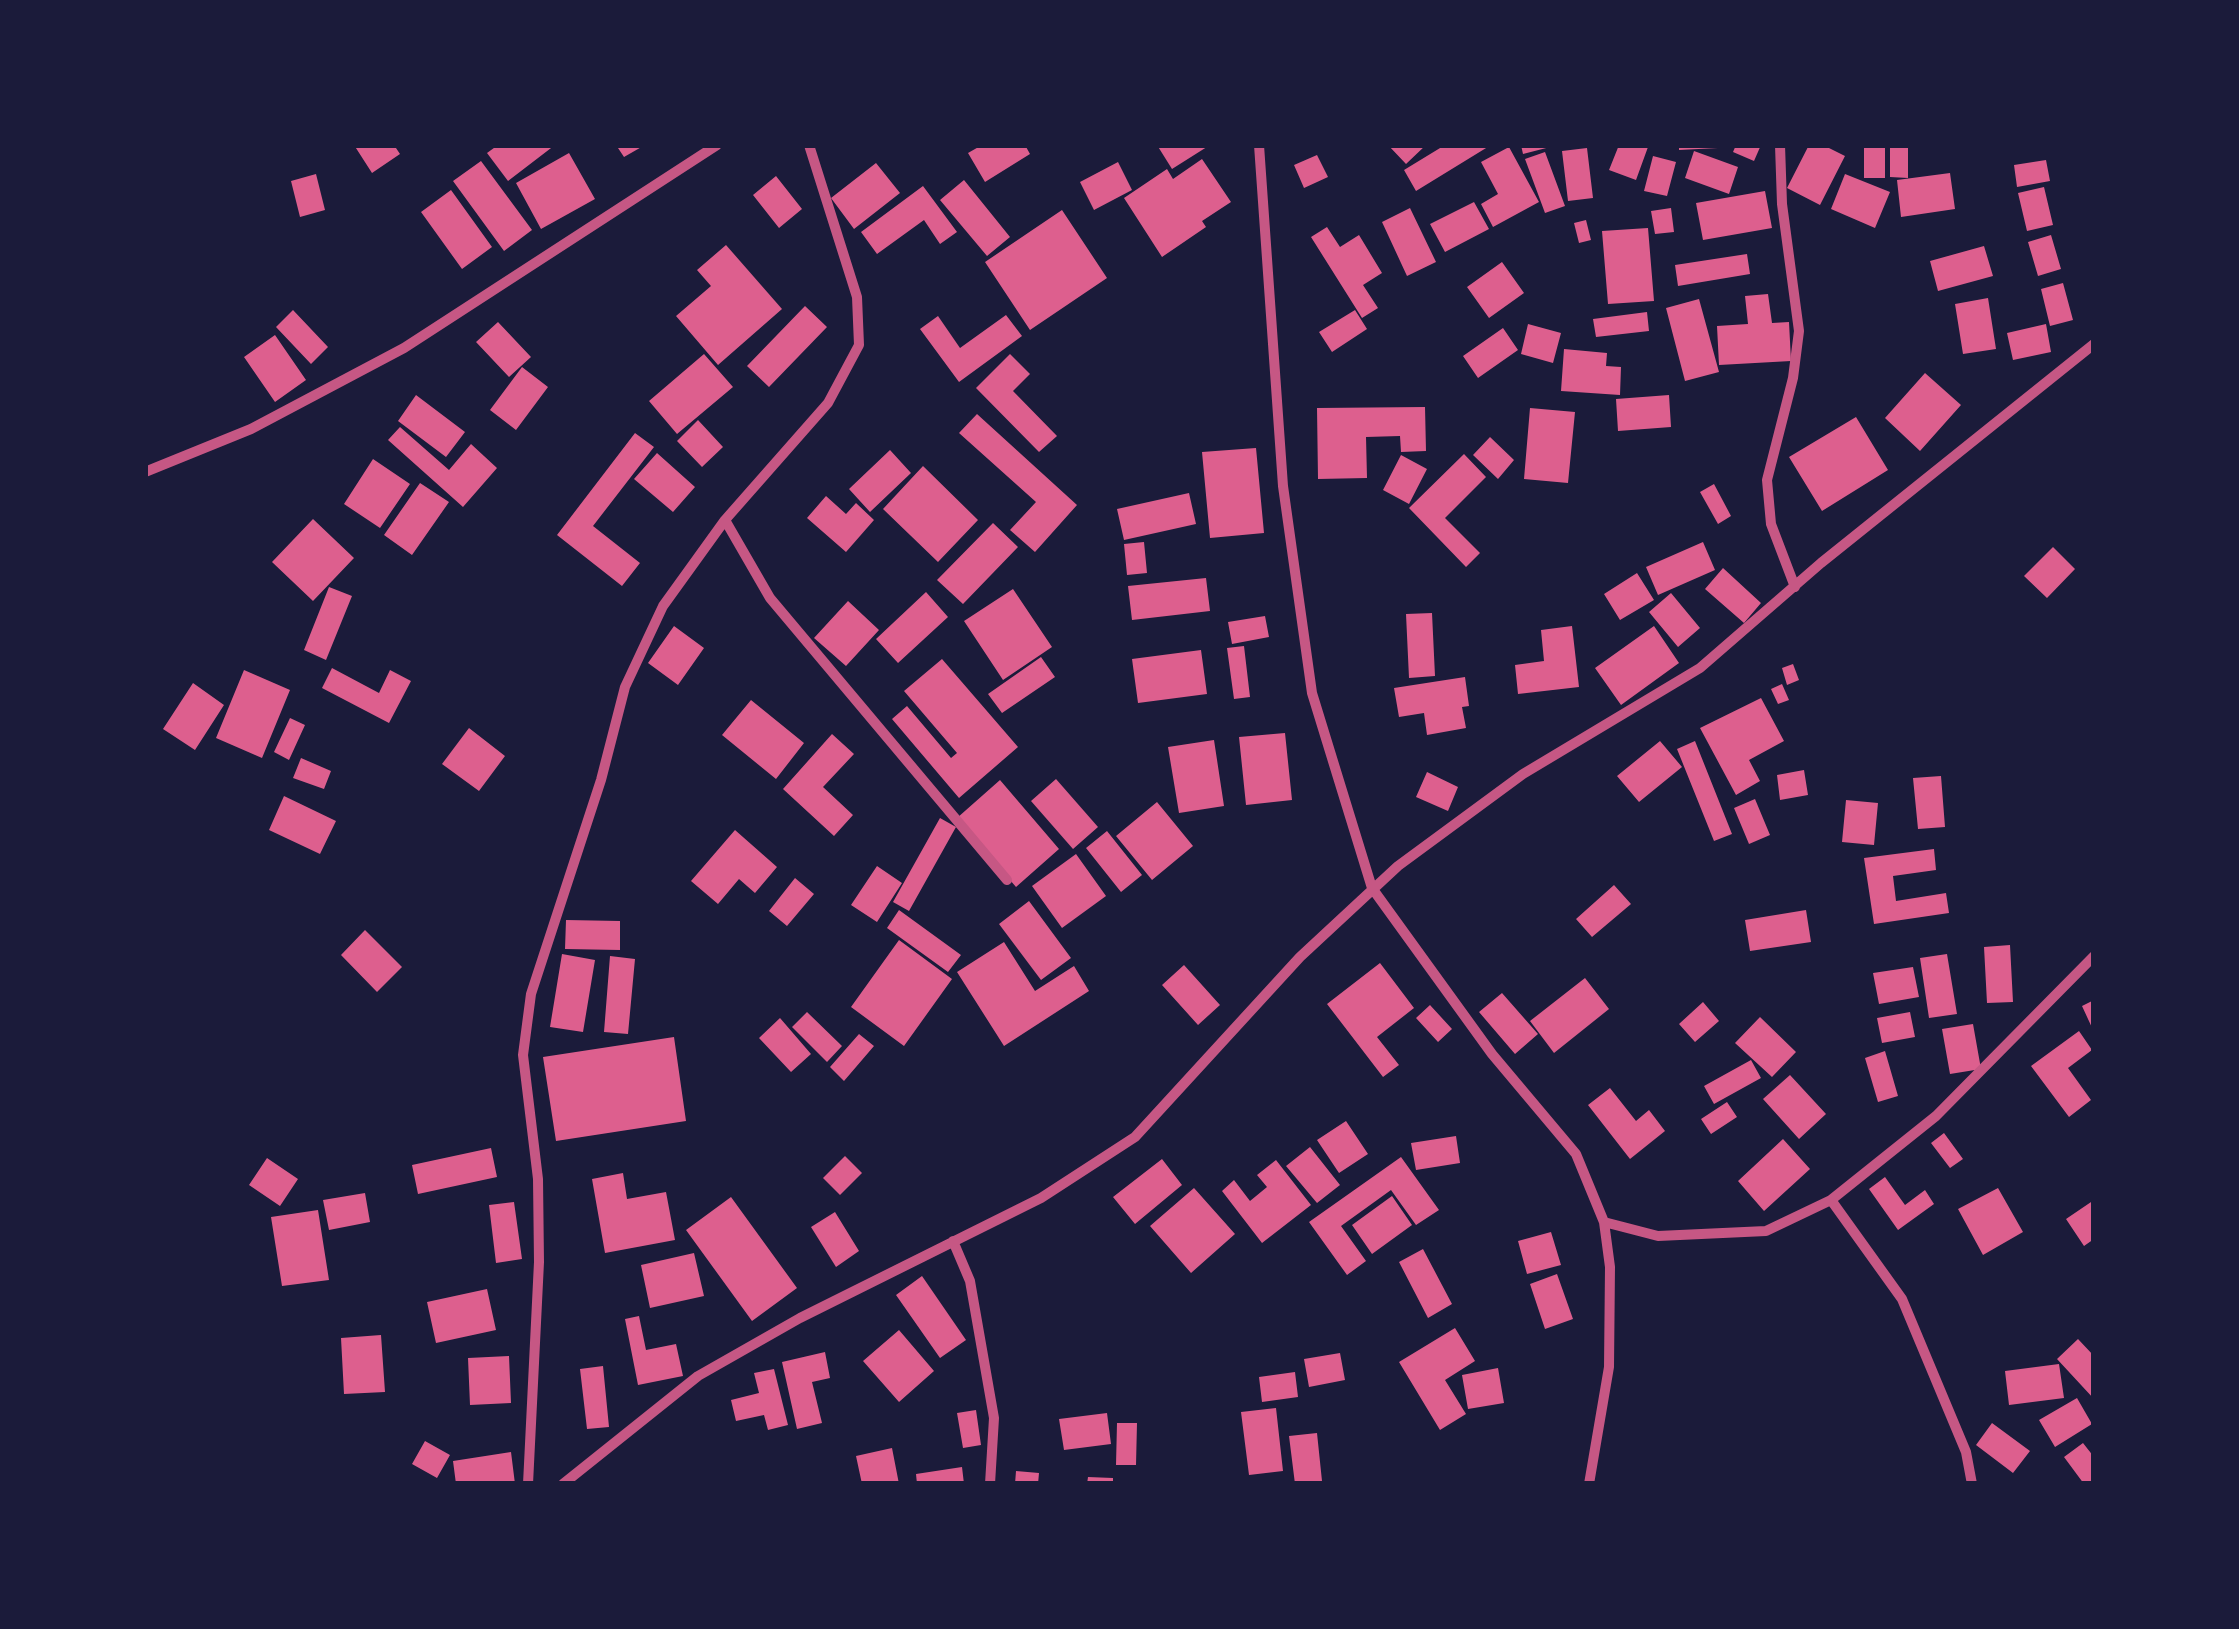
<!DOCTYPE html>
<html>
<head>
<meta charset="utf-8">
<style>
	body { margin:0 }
	#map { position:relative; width:2239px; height:1629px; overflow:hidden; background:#1b1b3a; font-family:"Nunito Sans",sans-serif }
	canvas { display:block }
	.frame { position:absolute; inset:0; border:148px solid #1b1b3a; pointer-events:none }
</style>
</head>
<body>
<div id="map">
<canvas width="2239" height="1629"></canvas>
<div class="frame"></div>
</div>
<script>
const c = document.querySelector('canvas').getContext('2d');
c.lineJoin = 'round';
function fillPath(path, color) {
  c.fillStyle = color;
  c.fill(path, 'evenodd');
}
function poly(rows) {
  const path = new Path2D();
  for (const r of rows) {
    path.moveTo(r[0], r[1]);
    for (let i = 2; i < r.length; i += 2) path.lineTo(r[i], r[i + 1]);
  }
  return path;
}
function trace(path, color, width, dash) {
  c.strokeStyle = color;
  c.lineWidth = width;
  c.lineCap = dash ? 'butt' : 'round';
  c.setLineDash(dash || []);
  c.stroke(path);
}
fillPath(poly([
	[354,145,394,145,400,154,372,173],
	[498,145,555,145,508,181,487,153],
	[616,145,645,145,624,157],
	[982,145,1025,145,1030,154,985,182,968,153],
	[1157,145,1210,145,1172,169],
	[1388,145,1426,145,1406,164],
	[1445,145,1491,145,1416,191,1404,170],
	[1521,145,1554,145,1554,146,1523,154],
	[1619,145,1648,147,1636,180,1609,170],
	[1679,145,1718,145,1718,148,1679,150],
	[1736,145,1761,145,1754,161,1733,152],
	[1809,145,1823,145,1845,156,1820,205,1787,188],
	[1864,145,1885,145,1885,178,1864,178],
	[1890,145,1908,145,1908,178,1890,177],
	[1509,147,1539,202,1493,227,1481,204,1498,194,1481,162],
	[1587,148,1593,198,1568,201,1562,151],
	[1694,151,1738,167,1729,194,1685,178],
	[1545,152,1565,206,1545,213,1525,159],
	[569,153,595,199,541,229,516,183],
	[1317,155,1328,177,1304,188,1294,165],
	[1653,156,1676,162,1667,196,1644,191],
	[1202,159,1231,202,1202,221,1206,227,1162,257,1124,198,1167,169,1173,179],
	[2046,160,2050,181,2017,187,2014,165],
	[481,161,532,230,504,251,453,181],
	[1118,162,1132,190,1094,210,1080,182],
	[876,163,900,193,854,229,831,198],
	[1950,173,1955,209,1901,217,1897,180],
	[316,174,325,210,300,217,291,181],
	[1845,174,1890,192,1875,228,1831,209],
	[776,176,802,209,779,228,753,195],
	[964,180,1010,237,987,256,940,200],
	[923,186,957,232,940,244,924,220,877,254,861,232],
	[2044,187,2053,225,2027,231,2018,193],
	[451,190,492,247,462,269,421,212],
	[1765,191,1772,228,1703,240,1696,203],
	[1474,202,1489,229,1445,252,1430,224],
	[1410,208,1436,262,1407,276,1382,222],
	[1671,208,1674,232,1655,234,1651,211],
	[1062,210,1107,278,1030,330,985,262],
	[1586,220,1591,240,1579,243,1574,223],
	[1327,227,1340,247,1359,235,1382,273,1363,285,1378,308,1362,318,1311,237],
	[1648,228,1654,301,1608,304,1602,231],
	[2051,235,2061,269,2038,276,2028,242],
	[726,245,782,309,718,365,676,316,711,286,697,270],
	[1984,246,1993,276,1938,291,1930,261],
	[1747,254,1750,274,1678,286,1675,265],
	[1502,262,1524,293,1489,318,1467,287],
	[2063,283,2073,320,2050,326,2041,289],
	[1768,294,1772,323,1789,322,1791,361,1719,365,1717,326,1748,324,1745,296],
	[1988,298,1996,349,1963,354,1955,304],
	[1699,299,1719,372,1685,381,1666,308],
	[805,306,827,327,769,387,747,366],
	[293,310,328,347,311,364,276,327],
	[1355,310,1367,329,1332,352,1319,332],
	[1647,312,1649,331,1596,337,1593,319],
	[1006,315,1022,336,959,382,920,329,938,316,960,348],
	[498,322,531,357,509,377,476,342],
	[1528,324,1561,333,1553,363,1521,354],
	[2046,324,2051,352,2013,360,2007,333],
	[1503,328,1518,350,1478,378,1463,356],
	[275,335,306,380,275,402,244,357],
	[1564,349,1607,353,1606,366,1621,367,1620,395,1561,391],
	[704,354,733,387,677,434,649,401],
	[1010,354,1030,374,1013,391,1057,436,1039,452,976,388],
	[522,367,548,387,516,430,490,410],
	[1925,373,1961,405,1920,451,1885,418],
	[416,395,465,432,446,457,398,421],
	[1669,395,1671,427,1618,431,1616,399],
	[1425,407,1426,451,1401,452,1400,436,1366,437,1367,478,1318,479,1317,408],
	[1530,408,1575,412,1568,483,1524,479],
	[977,414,1077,505,1035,552,1010,530,1036,502,959,433],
	[1856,417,1888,470,1822,511,1789,457],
	[698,420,723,447,702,467,677,441],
	[400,427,449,470,471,444,497,468,463,507,388,440],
	[635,433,654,447,593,526,640,563,622,586,557,535],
	[1490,437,1514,460,1498,479,1473,455],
	[1256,448,1264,533,1210,538,1202,452],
	[890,450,911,473,870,512,849,489],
	[657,453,695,487,673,512,634,479],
	[1464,454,1486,477,1445,518,1480,553,1466,567,1409,508],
	[1401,455,1427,469,1409,504,1383,490],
	[373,459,410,484,380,528,344,504],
	[923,466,978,520,938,562,883,509],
	[420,483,449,502,412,555,384,535],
	[1714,484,1731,516,1718,524,1700,492],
	[1189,493,1196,524,1124,540,1117,509],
	[826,496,846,514,856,503,874,520,846,552,807,518],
	[313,519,354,558,313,601,272,562],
	[993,523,1018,547,963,604,937,580],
	[1144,542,1147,573,1127,575,1124,544],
	[1703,542,1715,570,1658,595,1646,567],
	[2053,547,2075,569,2047,598,2024,576],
	[1723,568,1761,603,1744,623,1705,589],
	[1637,573,1654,600,1620,620,1604,594],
	[1206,578,1210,611,1132,620,1128,586],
	[329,587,352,596,326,660,304,650],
	[1013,589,1052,647,1003,680,964,621],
	[926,592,948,617,898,663,876,639],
	[1671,593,1700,628,1678,647,1649,612],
	[848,601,879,630,846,666,814,638],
	[1432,613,1435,676,1409,678,1406,614],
	[1265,616,1269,637,1232,644,1228,622],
	[674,626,704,648,678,685,648,663],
	[1572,626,1579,687,1518,694,1515,665,1544,661,1541,630],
	[1654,626,1679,663,1621,705,1595,668],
	[1244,646,1250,697,1234,699,1227,648],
	[1201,650,1207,694,1138,703,1132,659],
	[1041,657,1055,677,1002,713,988,694],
	[942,659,1018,747,959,798,892,719,907,706,951,758,957,753,904,691],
	[1793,664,1799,680,1787,685,1782,668],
	[332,668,379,693,390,670,411,681,389,723,322,688],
	[244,670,290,690,262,758,216,738],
	[1465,677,1469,706,1462,707,1466,728,1427,735,1424,713,1399,717,1394,688],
	[193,683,224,705,195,750,163,729],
	[1782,684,1789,700,1778,704,1771,689],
	[1761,698,1784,741,1749,760,1760,781,1736,795,1700,728],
	[751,700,804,743,776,779,722,735],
	[290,718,305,725,289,760,274,752],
	[469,728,505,756,479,791,442,764],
	[1285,733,1292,800,1246,805,1239,737],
	[832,734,854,754,823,787,853,815,834,836,783,789],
	[1214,740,1224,806,1179,813,1168,747],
	[1660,741,1682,767,1639,802,1617,776],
	[1695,741,1732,834,1714,841,1677,749],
	[301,758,331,771,324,789,293,778],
	[1804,770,1808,795,1780,800,1777,775],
	[1427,772,1458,787,1448,811,1416,797],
	[1941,776,1945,827,1918,829,1913,778],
	[1056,779,1098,827,1073,849,1031,801],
	[1000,780,1059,849,1016,887,957,818],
	[284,796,336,821,320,854,269,830],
	[1755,799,1770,835,1749,844,1734,808],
	[1846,800,1878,803,1874,845,1842,842],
	[1157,802,1193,846,1152,880,1116,836],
	[940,818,956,827,909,911,893,902],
	[735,830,777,867,755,893,739,879,718,904,691,881],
	[1107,831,1142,875,1121,892,1086,848],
	[1934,849,1936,870,1893,876,1896,901,1946,893,1949,913,1874,924,1864,858],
	[1076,854,1106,896,1062,928,1032,886],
	[877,866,902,883,877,922,851,905],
	[795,878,814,894,787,926,769,911],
	[1614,885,1631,904,1592,937,1576,919],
	[1029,901,1071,958,1041,980,999,924],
	[899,910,961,955,948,972,887,928],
	[1806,910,1811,942,1750,951,1745,920],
	[566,920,620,921,620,950,565,949],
	[365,930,402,967,377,992,341,955],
	[899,940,952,979,904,1046,851,1007],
	[1004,942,1035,991,1074,966,1089,991,1004,1046,957,972],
	[2010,945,2013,1002,1987,1003,1984,947],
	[562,954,595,960,583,1032,550,1027],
	[1947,954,1957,1014,1929,1018,1920,958],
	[610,956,635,959,628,1034,604,1032],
	[1380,963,1414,1008,1377,1037,1399,1065,1383,1077,1327,1004],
	[1184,965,1220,1005,1198,1025,1162,985],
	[1913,967,1919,997,1879,1004,1873,973],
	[1585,978,1609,1009,1554,1053,1530,1021],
	[1502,993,1538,1034,1515,1054,1479,1012],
	[2094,1000,2094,1032,2082,1006],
	[1703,1002,1719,1021,1695,1042,1679,1024],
	[1430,1005,1452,1029,1438,1042,1416,1018],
	[807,1012,842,1046,827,1062,792,1027],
	[1910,1012,1915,1037,1882,1043,1877,1018],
	[1760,1017,1796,1052,1772,1077,1735,1043],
	[780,1018,811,1054,791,1072,759,1038],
	[1973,1024,1981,1069,1950,1074,1942,1029],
	[2079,1031,2092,1050,2068,1068,2091,1100,2069,1117,2031,1066],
	[859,1034,874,1046,844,1081,830,1067],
	[674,1037,686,1121,556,1141,543,1057],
	[1885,1051,1898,1096,1878,1102,1865,1058],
	[1751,1060,1761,1078,1714,1104,1704,1086],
	[1790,1075,1826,1114,1799,1139,1763,1099],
	[1610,1088,1636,1121,1649,1110,1665,1131,1630,1159,1588,1105],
	[1727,1102,1737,1117,1711,1134,1701,1119],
	[1346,1121,1368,1154,1339,1173,1317,1140],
	[1944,1133,1963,1159,1950,1168,1931,1143],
	[1456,1136,1460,1163,1416,1170,1411,1143],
	[1783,1139,1810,1169,1764,1211,1738,1181],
	[1310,1147,1340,1185,1317,1203,1286,1166],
	[491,1148,497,1177,418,1194,412,1165],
	[845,1156,862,1173,840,1195,823,1178],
	[1401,1157,1439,1210,1416,1225,1391,1190,1341,1226,1366,1261,1347,1275,1309,1222],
	[267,1158,298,1179,280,1206,249,1185],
	[1162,1159,1182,1185,1135,1224,1113,1197],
	[1276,1160,1311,1205,1262,1243,1222,1191,1234,1180,1250,1201,1267,1187,1257,1175],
	[623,1173,627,1199,666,1192,675,1240,605,1253,592,1179],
	[1885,1177,1905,1205,1925,1190,1934,1204,1898,1230,1869,1189],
	[1194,1188,1235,1234,1191,1273,1150,1226],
	[1998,1188,2023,1232,1983,1255,1958,1209],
	[365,1193,370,1222,329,1230,323,1200],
	[1392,1196,1412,1225,1372,1254,1352,1225],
	[731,1197,797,1288,752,1321,686,1230],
	[2094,1200,2094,1239,2084,1246,2066,1219],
	[514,1202,522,1259,496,1263,489,1205],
	[318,1210,329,1280,282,1286,271,1217],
	[835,1212,859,1251,836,1267,811,1227],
	[1551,1232,1561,1265,1527,1274,1518,1241],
	[1423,1249,1452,1304,1428,1318,1399,1262],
	[694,1253,704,1296,650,1308,641,1265],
	[1557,1274,1573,1319,1545,1329,1530,1284],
	[922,1276,966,1340,940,1358,896,1295],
	[487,1289,496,1330,436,1343,427,1302],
	[639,1316,646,1350,676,1344,683,1376,638,1385,625,1319],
	[1455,1328,1475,1361,1445,1380,1466,1414,1440,1430,1399,1362],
	[899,1330,934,1371,899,1402,863,1361],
	[381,1335,385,1392,344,1394,341,1338],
	[2078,1339,2094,1356,2094,1399,2057,1359],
	[825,1352,830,1378,812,1382,822,1423,797,1429,782,1362],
	[1340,1353,1345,1380,1309,1387,1304,1359],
	[509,1356,511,1403,470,1405,468,1358],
	[2059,1364,2064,1398,2009,1405,2005,1371],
	[603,1366,609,1427,587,1429,580,1369],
	[1498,1368,1504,1403,1468,1409,1462,1375],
	[774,1369,788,1425,768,1430,764,1415,736,1421,731,1400,759,1393,754,1373],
	[1295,1372,1298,1397,1262,1402,1259,1377],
	[2077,1398,2092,1424,2055,1447,2039,1420],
	[1276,1408,1283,1471,1249,1475,1241,1412],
	[976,1410,981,1445,963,1448,957,1413],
	[1107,1413,1111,1444,1064,1450,1059,1419],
	[1117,1423,1137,1423,1136,1465,1116,1465],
	[1992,1423,2030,1451,2013,1473,1976,1445],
	[1317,1433,1322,1481,1295,1484,1289,1436],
	[425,1441,450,1455,437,1478,412,1464],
	[2083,1443,2094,1457,2094,1484,2084,1484,2064,1457],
	[892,1448,899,1484,862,1484,856,1456],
	[511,1452,515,1484,456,1484,453,1461],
	[962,1467,964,1484,917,1484,916,1474],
	[1016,1471,1039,1473,1038,1484,1015,1484],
	[1088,1477,1113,1478,1113,1484,1087,1484]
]), '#dd5f8e');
trace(poly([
	[1259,145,1283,486,1312,693,1372,888,1492,1054,1576,1154,1604,1222,1610,1267,1609,1367,1589,1484],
	[1780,145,1782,204,1799,331,1793,378,1767,480,1771,524,1795,587],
	[145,472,251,429,404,348,717,145],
	[725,520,770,598,1007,880],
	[1831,1200,1902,1299,1966,1452,1972,1484],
	[1604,1222,1658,1236,1766,1231,1831,1200,1936,1116,2094,956],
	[953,1241,970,1281,994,1418,990,1484],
	[528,1484,539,1262,538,1179,523,1055,531,994,601,780,625,687,663,606,725,520,828,403,859,345,857,297,809,145],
	[563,1484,698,1376,800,1318,1041,1198,1135,1137,1300,957,1398,866,1523,774,1700,668,1821,563,2094,344]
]), '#c65784', 10);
</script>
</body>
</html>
